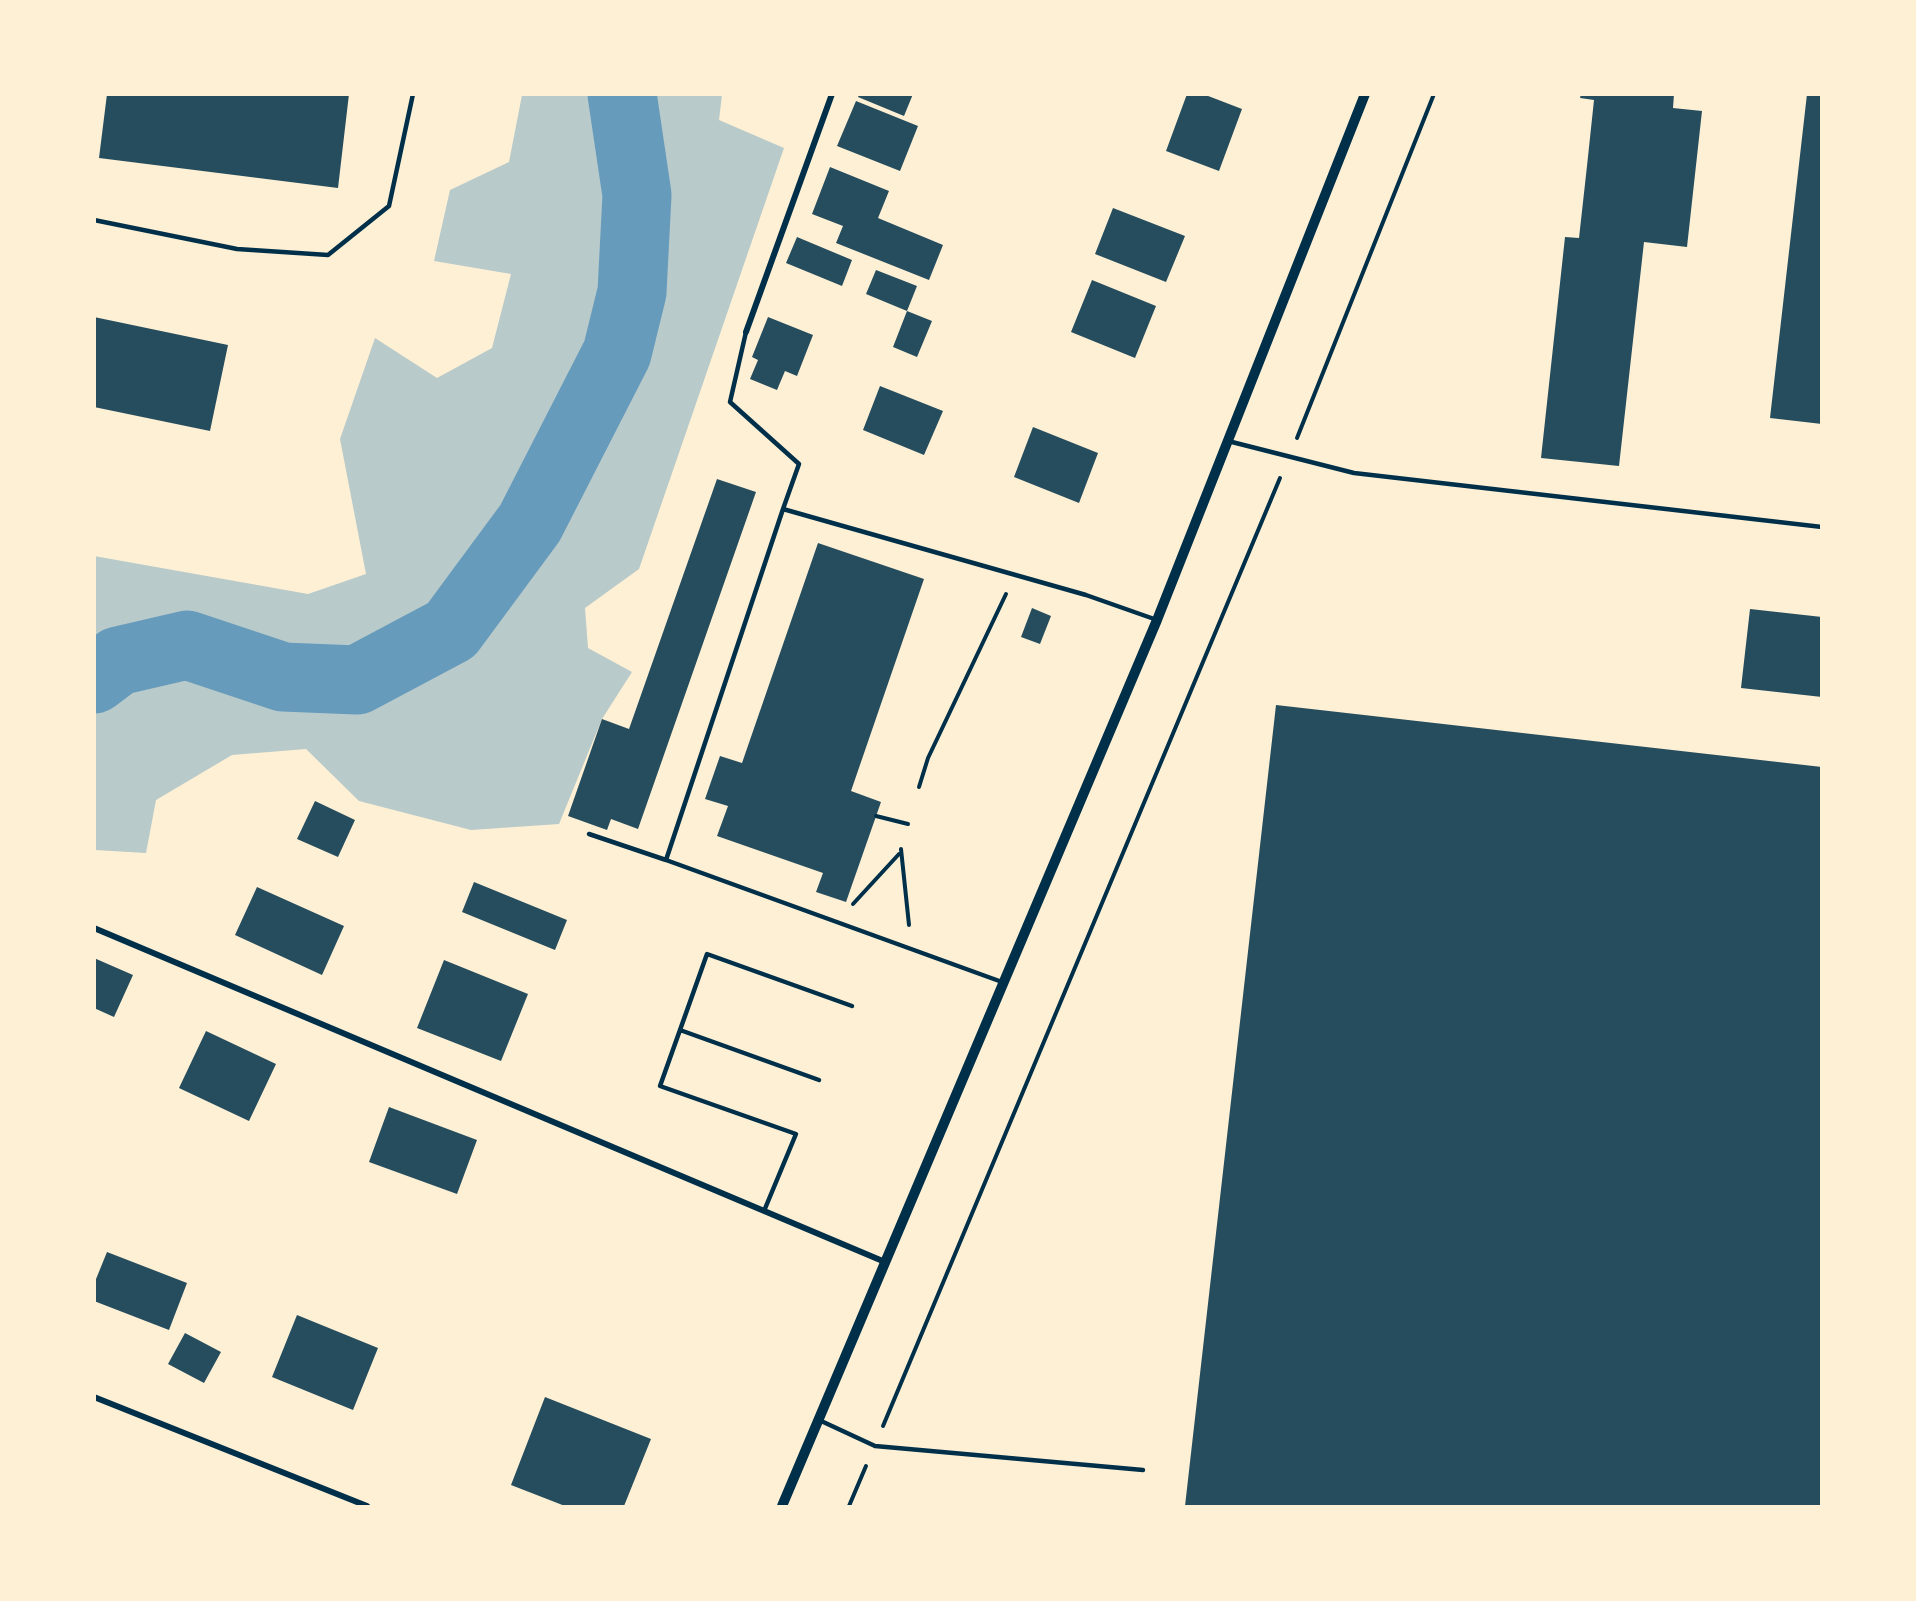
<!DOCTYPE html>
<html>
<head>
<meta charset="utf-8">
<style>
	body { margin:0 }
	#map { position:relative; width:1916px; height:1601px; overflow:hidden; background:#fdf0d5; font-family:Overpass,sans-serif }
	canvas { display:block }
	.frame { position:absolute; inset:0; border:96px solid #fdf0d5; pointer-events:none }
</style>
</head>
<body>
<div id="map">
<canvas width="1916" height="1601"></canvas>
<div class="frame"></div>
</div>
<script>
const c = document.querySelector('canvas').getContext('2d');
c.lineJoin = 'round';
function fillPath(path, color) {
  c.fillStyle = color;
  c.fill(path, 'evenodd');
}
function poly(rows) {
  const path = new Path2D();
  for (const r of rows) {
    path.moveTo(r[0], r[1]);
    for (let i = 2; i < r.length; i += 2) path.lineTo(r[i], r[i + 1]);
  }
  return path;
}
function trace(path, color, width, dash) {
  c.strokeStyle = color;
  c.lineWidth = width;
  c.lineCap = dash ? 'butt' : 'round';
  c.setLineDash(dash || []);
  c.stroke(path);
}
fillPath(poly([
	[522,95,722,95,719,120,784,148,639,569,585,608,588,648,632,672,602,719,559,824,471,830,359,801,306,749,232,755,156,800,146,853,95,850,94,556,308,594,366,574,340,439,375,338,437,378,492,348,511,274,434,261,450,190,509,162]
]), '#b9caca');
trace(poly([
	[94,679,118,661,187,645,283,677,357,680,451,630,530,523,617,353,632,292,637,195,622,94]
]), '#669bbc', 69);
fillPath(poly([
	[107,94,349,94,338,188,99,158],
	[859,94,913,94,904,116,858,97],
	[1187,94,1203,94,1242,109,1219,171,1166,151],
	[1581,94,1674,94,1673,108,1702,111,1687,247,1644,242,1619,466,1541,458,1565,237,1579,238,1587,166,1594,100,1580,98],
	[1807,94,1822,94,1822,424,1770,418],
	[856,101,918,126,900,171,837,146],
	[830,167,889,191,878,218,943,245,929,280,836,243,843,226,812,214],
	[1113,208,1185,236,1166,282,1095,254],
	[797,237,852,260,842,286,786,263],
	[876,270,917,286,907,311,866,294],
	[1092,280,1156,306,1135,358,1071,332],
	[907,311,932,321,917,357,893,347],
	[94,317,228,345,210,431,94,407],
	[768,317,813,335,797,376,785,371,777,390,750,379,758,360,752,357],
	[880,386,943,411,924,455,863,430],
	[1033,427,1098,453,1079,503,1014,477],
	[717,479,756,492,638,829,611,819,607,830,568,816,602,719,629,729],
	[818,543,924,579,851,791,881,802,846,902,816,892,823,873,717,836,728,806,705,799,720,756,742,763],
	[1032,608,1051,616,1040,644,1021,637],
	[1750,609,1822,617,1822,697,1741,688],
	[1276,705,1822,767,1822,1506,1185,1506],
	[315,801,355,820,338,857,297,839],
	[474,882,567,920,555,950,462,912],
	[257,887,344,926,322,975,235,935],
	[94,958,133,975,114,1017,94,1008],
	[444,960,528,994,501,1061,417,1028],
	[206,1031,276,1064,249,1121,179,1088],
	[389,1107,477,1140,457,1194,369,1162],
	[107,1252,187,1283,169,1330,94,1301,94,1284],
	[297,1315,378,1348,353,1410,272,1377],
	[185,1333,221,1352,204,1383,168,1364],
	[545,1397,651,1439,624,1506,565,1506,511,1485]
]), '#264d5e');
trace(poly([
	[1297,438,1434,94],
	[919,787,928,758,1006,594],
	[876,816,908,824],
	[901,849,909,925],
	[853,904,899,854],
	[883,1426,1280,478],
	[849,1506,866,1466]
]), '#003049', 4);
trace(poly([
	[94,220,237,249,328,255,389,206,413,94],
	[746,332,730,402,799,464,783,509,1086,595,1157,620],
	[1228,441,1354,473,1822,527],
	[589,834,666,860,783,509],
	[666,860,1002,982],
	[680,1030,707,954,852,1006],
	[764,1211,796,1134,660,1086,680,1030,819,1080],
	[819,1420,875,1446,1143,1470]
]), '#003049', 4.5);
trace(poly([
	[746,332,832,94],
	[94,928,885,1262],
	[94,1397,367,1506]
]), '#003049', 6);
trace(poly([
	[782,1506,1157,620,1365,94]
]), '#003049', 10);
</script>
</body>
</html>
